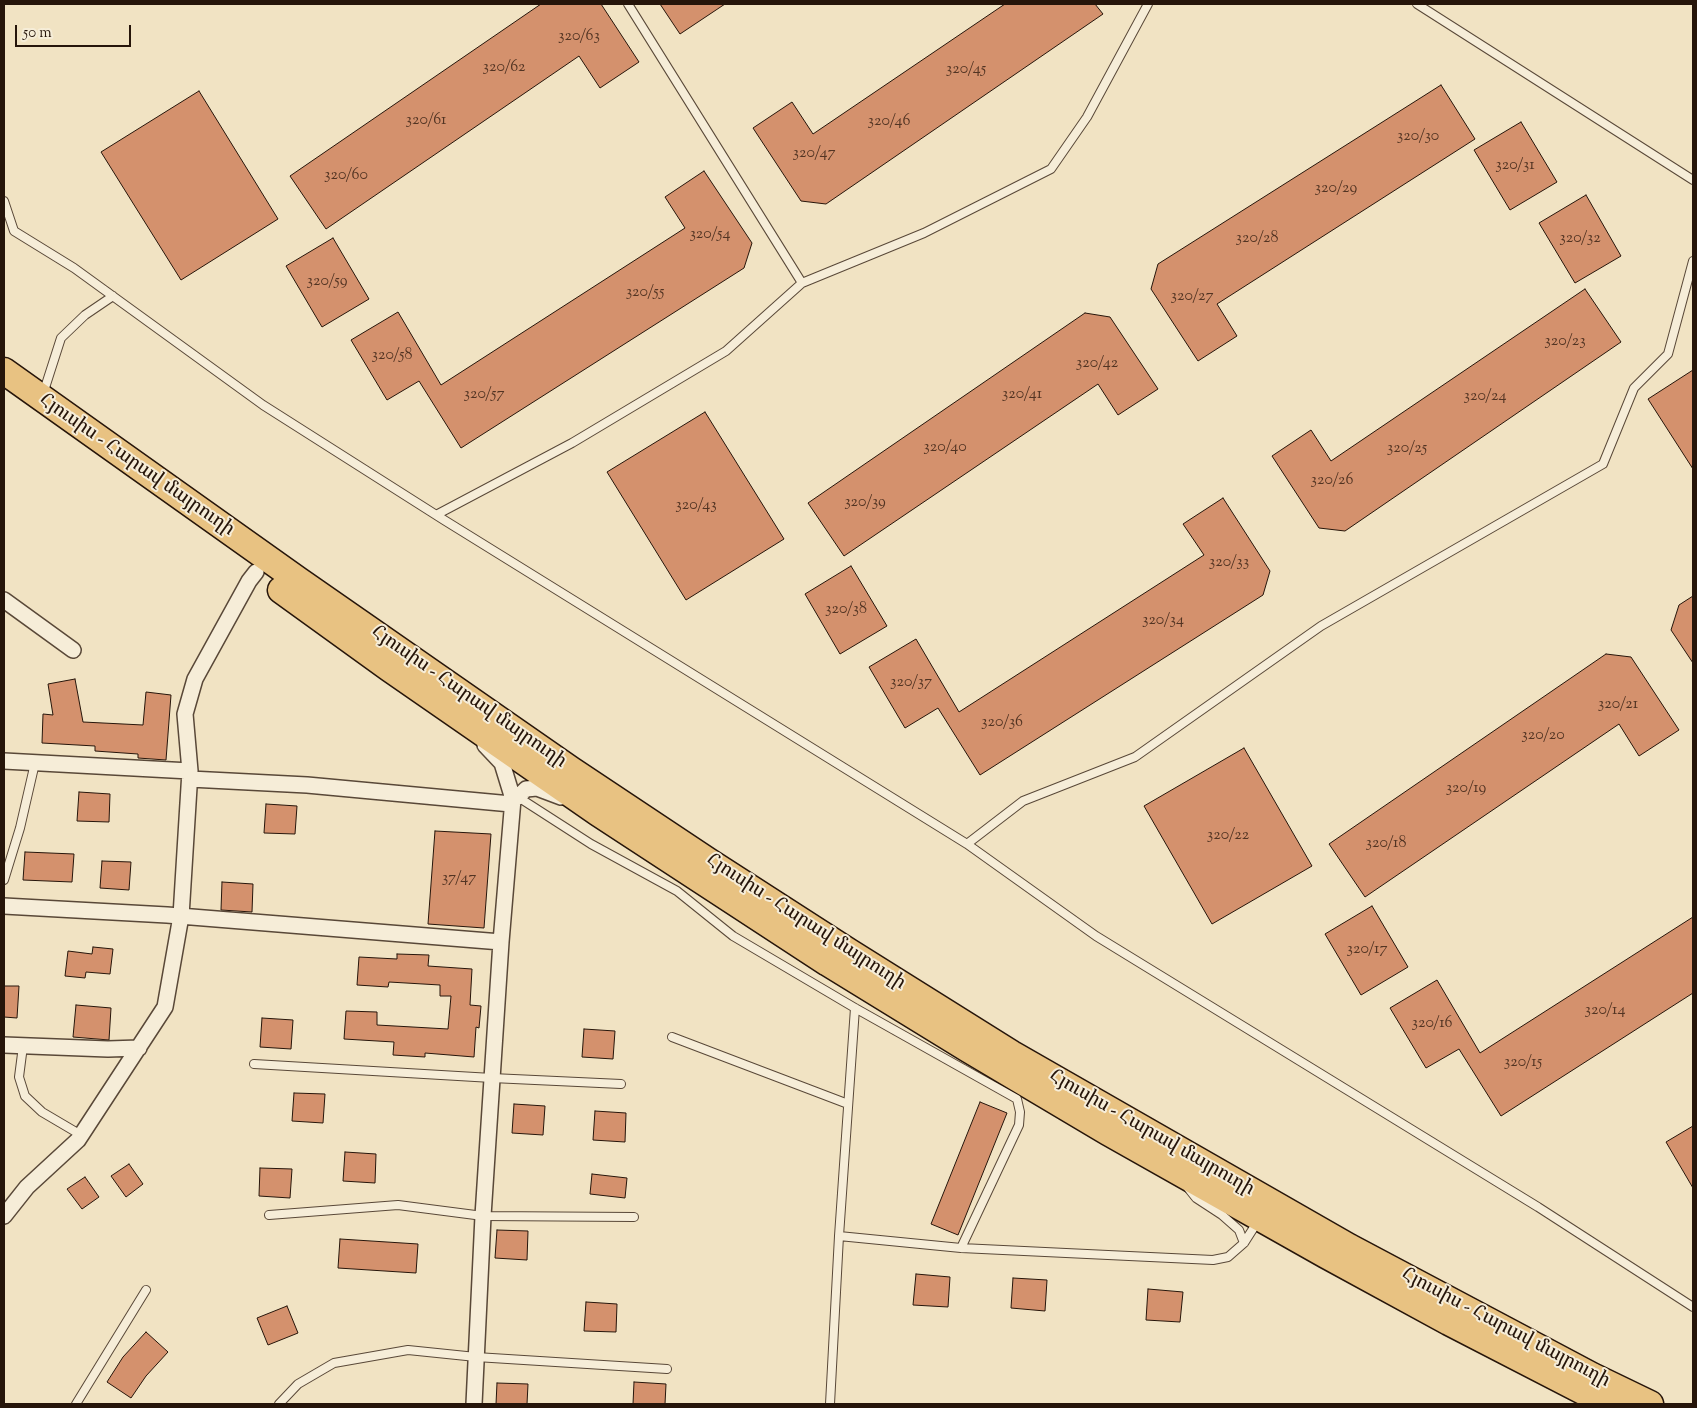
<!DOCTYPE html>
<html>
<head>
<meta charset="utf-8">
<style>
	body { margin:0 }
	#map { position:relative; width:1697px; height:1408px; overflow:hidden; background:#f1e3c3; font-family:"Sorts Mill Goudy",serif }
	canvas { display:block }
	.frame { position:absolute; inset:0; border:5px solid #26150a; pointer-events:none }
	.scale { position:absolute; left:15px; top:25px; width:116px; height:22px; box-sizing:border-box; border:2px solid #26150a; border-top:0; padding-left:6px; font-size:15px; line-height:18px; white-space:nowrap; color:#26150a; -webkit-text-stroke:4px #f6edd8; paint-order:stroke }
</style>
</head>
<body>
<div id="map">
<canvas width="1697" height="1408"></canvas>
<div class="frame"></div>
<div class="scale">50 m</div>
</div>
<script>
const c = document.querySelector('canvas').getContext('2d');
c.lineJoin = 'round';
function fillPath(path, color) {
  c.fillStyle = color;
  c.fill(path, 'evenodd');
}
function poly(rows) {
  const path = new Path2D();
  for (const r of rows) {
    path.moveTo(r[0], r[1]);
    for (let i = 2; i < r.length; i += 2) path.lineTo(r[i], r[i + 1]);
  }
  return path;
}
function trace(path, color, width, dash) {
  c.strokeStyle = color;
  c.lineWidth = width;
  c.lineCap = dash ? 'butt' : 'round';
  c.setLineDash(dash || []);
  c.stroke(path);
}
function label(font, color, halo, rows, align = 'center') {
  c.font = font + ' "Sorts Mill Goudy","Noto Serif Armenian",serif';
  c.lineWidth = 4;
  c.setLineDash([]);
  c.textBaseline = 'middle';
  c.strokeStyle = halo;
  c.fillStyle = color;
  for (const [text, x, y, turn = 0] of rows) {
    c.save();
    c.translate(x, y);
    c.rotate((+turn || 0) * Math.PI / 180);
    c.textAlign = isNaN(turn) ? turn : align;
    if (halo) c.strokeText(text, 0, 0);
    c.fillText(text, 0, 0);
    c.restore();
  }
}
const building = poly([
	[541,4,601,4,639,62,600,88,579,56,326,229,290,176,541,4],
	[660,4,725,4,680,34,660,4],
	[1005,4,1095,4,1103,14,826,204,801,201,753,128,792,102,813,134,1005,4],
	[1441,85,1475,139,1217,304,1237,336,1198,361,1151,289,1158,264,1441,85],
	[199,91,278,219,181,280,101,152,199,91],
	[1521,122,1557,182,1510,210,1474,150,1521,122],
	[704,171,752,243,744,268,461,448,419,381,387,400,351,340,398,312,441,385,685,228,665,197,704,171],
	[1586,195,1621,256,1575,283,1539,223,1586,195],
	[333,238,369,299,322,327,286,266,333,238],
	[1585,289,1621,342,1345,531,1319,528,1272,456,1311,430,1331,461,1585,289],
	[1085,313,1110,317,1158,389,1118,415,1098,384,844,556,808,503,1085,313],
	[1693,370,1693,469,1648,399,1693,370],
	[705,412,784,539,686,600,607,472,705,412],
	[1223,498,1270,571,1263,595,980,775,938,708,905,728,869,667,916,639,959,712,1204,555,1183,524,1223,498],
	[851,566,887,626,840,654,805,594,851,566],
	[1693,596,1693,663,1671,630,1679,605,1693,596],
	[1606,654,1631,657,1679,730,1639,756,1619,724,1365,897,1329,844,1606,654],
	[75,679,83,722,143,725,146,692,171,695,166,760,138,758,138,754,95,751,95,746,42,743,43,714,53,715,48,684,75,679],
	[1244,748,1312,866,1212,924,1144,806,1244,748],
	[79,792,110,794,109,822,77,821,79,792],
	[266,804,297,806,295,834,264,833,266,804],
	[435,831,491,834,484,928,428,924,435,831],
	[25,852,74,854,72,882,23,880,25,852],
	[102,861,131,862,129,890,100,888,102,861],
	[222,882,253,884,252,912,221,910,222,882],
	[1372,906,1408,967,1361,995,1325,934,1372,906],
	[1693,917,1693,993,1501,1116,1459,1049,1426,1068,1390,1008,1437,980,1480,1053,1693,917],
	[93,947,113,949,110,974,86,972,85,978,65,976,68,951,92,954,93,947],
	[397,954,429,955,428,966,472,969,470,1005,481,1006,479,1028,476,1027,474,1057,425,1053,425,1057,393,1055,394,1042,344,1039,346,1011,377,1012,377,1025,448,1029,451,996,440,996,440,985,389,982,388,987,357,985,359,957,397,959,397,954],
	[4,986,19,986,17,1018,4,1017,4,986],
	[76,1005,111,1008,109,1040,73,1037,76,1005],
	[262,1018,293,1020,291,1049,260,1047,262,1018],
	[584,1029,615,1031,613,1059,582,1057,584,1029],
	[294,1093,325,1094,323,1123,292,1121,294,1093],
	[980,1102,1007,1113,958,1235,931,1224,980,1102],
	[514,1104,545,1106,543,1135,512,1133,514,1104],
	[595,1111,626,1113,625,1142,593,1140,595,1111],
	[1693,1126,1693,1188,1666,1142,1693,1126],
	[345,1152,376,1154,375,1183,343,1181,345,1152],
	[129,1164,143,1184,126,1197,111,1176,129,1164],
	[260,1168,292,1169,290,1198,259,1196,260,1168],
	[592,1174,627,1178,625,1198,590,1194,592,1174],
	[85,1177,99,1197,82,1209,67,1189,85,1177],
	[497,1230,528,1231,527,1260,495,1258,497,1230],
	[340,1239,418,1244,416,1273,338,1268,340,1239],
	[916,1274,950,1277,948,1307,913,1305,916,1274],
	[1013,1278,1047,1280,1045,1311,1011,1308,1013,1278],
	[1148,1289,1183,1292,1180,1322,1146,1320,1148,1289],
	[586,1302,617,1304,616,1332,584,1331,586,1302],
	[287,1306,298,1333,268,1345,257,1318,287,1306],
	[146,1332,168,1352,146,1376,131,1398,107,1382,123,1357,146,1332],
	[634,1382,666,1384,665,1404,633,1404,634,1382],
	[497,1383,528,1384,527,1404,496,1404,497,1383]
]);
fillPath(building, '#d4916d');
trace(building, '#26150a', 1);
const service = poly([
	[628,4,802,283],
	[1417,4,1693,180],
	[4,201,14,231,74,268,263,405,444,520,967,844,1096,936,1538,1207,1693,1307],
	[43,394,61,338,85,315,113,296],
	[436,515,572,443,726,351,802,283,924,233,1051,169,1087,117,1148,4],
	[518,797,591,844,677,891,733,936,855,1008,1017,1099,1020,1112,1019,1125,961,1248],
	[967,844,1023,801,1135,757,1321,626,1603,464,1634,388,1668,354,1693,261],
	[4,880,20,828,35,763],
	[672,1037,848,1104],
	[23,1046,19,1077,25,1096,42,1112,81,1135],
	[254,1064,492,1078,621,1084],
	[1188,1188,1196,1198,1222,1215,1239,1230,1244,1243],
	[269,1215,398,1205,483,1216,634,1217],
	[839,1236,961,1248,1213,1260,1228,1257,1244,1243,1258,1221],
	[76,1404,146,1290],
	[279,1404,298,1384,334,1363,408,1350,476,1357,667,1369],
	[830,1404,839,1236,855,1008]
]);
const minor = poly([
	[4,600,73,650],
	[4,761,190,771,181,916,165,1007,78,1140,27,1187,4,1216],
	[190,771,185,714,195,679,249,581,256,572],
	[190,779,307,785,511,804],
	[513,799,518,797,526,789,537,788,561,797],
	[4,906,167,915,501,942],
	[4,1045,108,1049,139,1048],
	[474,1404,483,1216,501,942,513,799,502,763,485,745]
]);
const trunk = poly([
	[4,371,298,580,571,770,708,861,849,952,1012,1054,1349,1247,1592,1376,1650,1404],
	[281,590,389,668,597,812,828,963,968,1049,1108,1132,1326,1255,1449,1322,1608,1404]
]);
trace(service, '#594838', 10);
trace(minor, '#594838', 18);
trace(trunk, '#26150a', 29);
trace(service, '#f6edd8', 8);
trace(minor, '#f6edd8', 15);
trace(trunk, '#e8c282', 26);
label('16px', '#523423', null, [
	["320/63",579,37],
	["320/62",504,68],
	["320/45",966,70],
	["320/61",426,121],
	["320/46",889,122],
	["320/30",1418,137],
	["320/47",814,154],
	["320/31",1515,166],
	["320/60",346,176],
	["320/29",1336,189],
	["320/54",710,235],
	["320/28",1257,239],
	["320/32",1580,239],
	["320/59",327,282],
	["320/55",645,293],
	["320/27",1192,297],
	["320/23",1565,342],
	["320/58",392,356],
	["320/42",1097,364],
	["320/57",484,395],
	["320/41",1022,395],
	["320/24",1485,397],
	["320/40",945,448],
	["320/25",1407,449],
	["320/26",1332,481],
	["320/39",865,503],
	["320/43",696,506],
	["320/33",1229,563],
	["320/38",846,610],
	["320/34",1163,621],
	["320/37",911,683],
	["320/21",1618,705],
	["320/36",1002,723],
	["320/20",1543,736],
	["320/19",1466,789],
	["320/22",1228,836],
	["320/18",1386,844],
	["37/47",459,879],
	["320/17",1367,950],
	["320/14",1605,1011],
	["320/16",1432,1024],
	["320/15",1523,1063]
]);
label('19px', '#26150a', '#f6edd8', [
	["Հյուսիս - Հարավ մայրուղի",136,466,35],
	["Հյուսիս - Հարավ մայրուղի",468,698,35],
	["Հյուսիս - Հարավ մայրուղի",805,923,33],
	["Հյուսիս - Հարավ մայրուղի",1151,1134,30],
	["Հյուսիս - Հարավ մայրուղի",1505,1329,28]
]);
</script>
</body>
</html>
